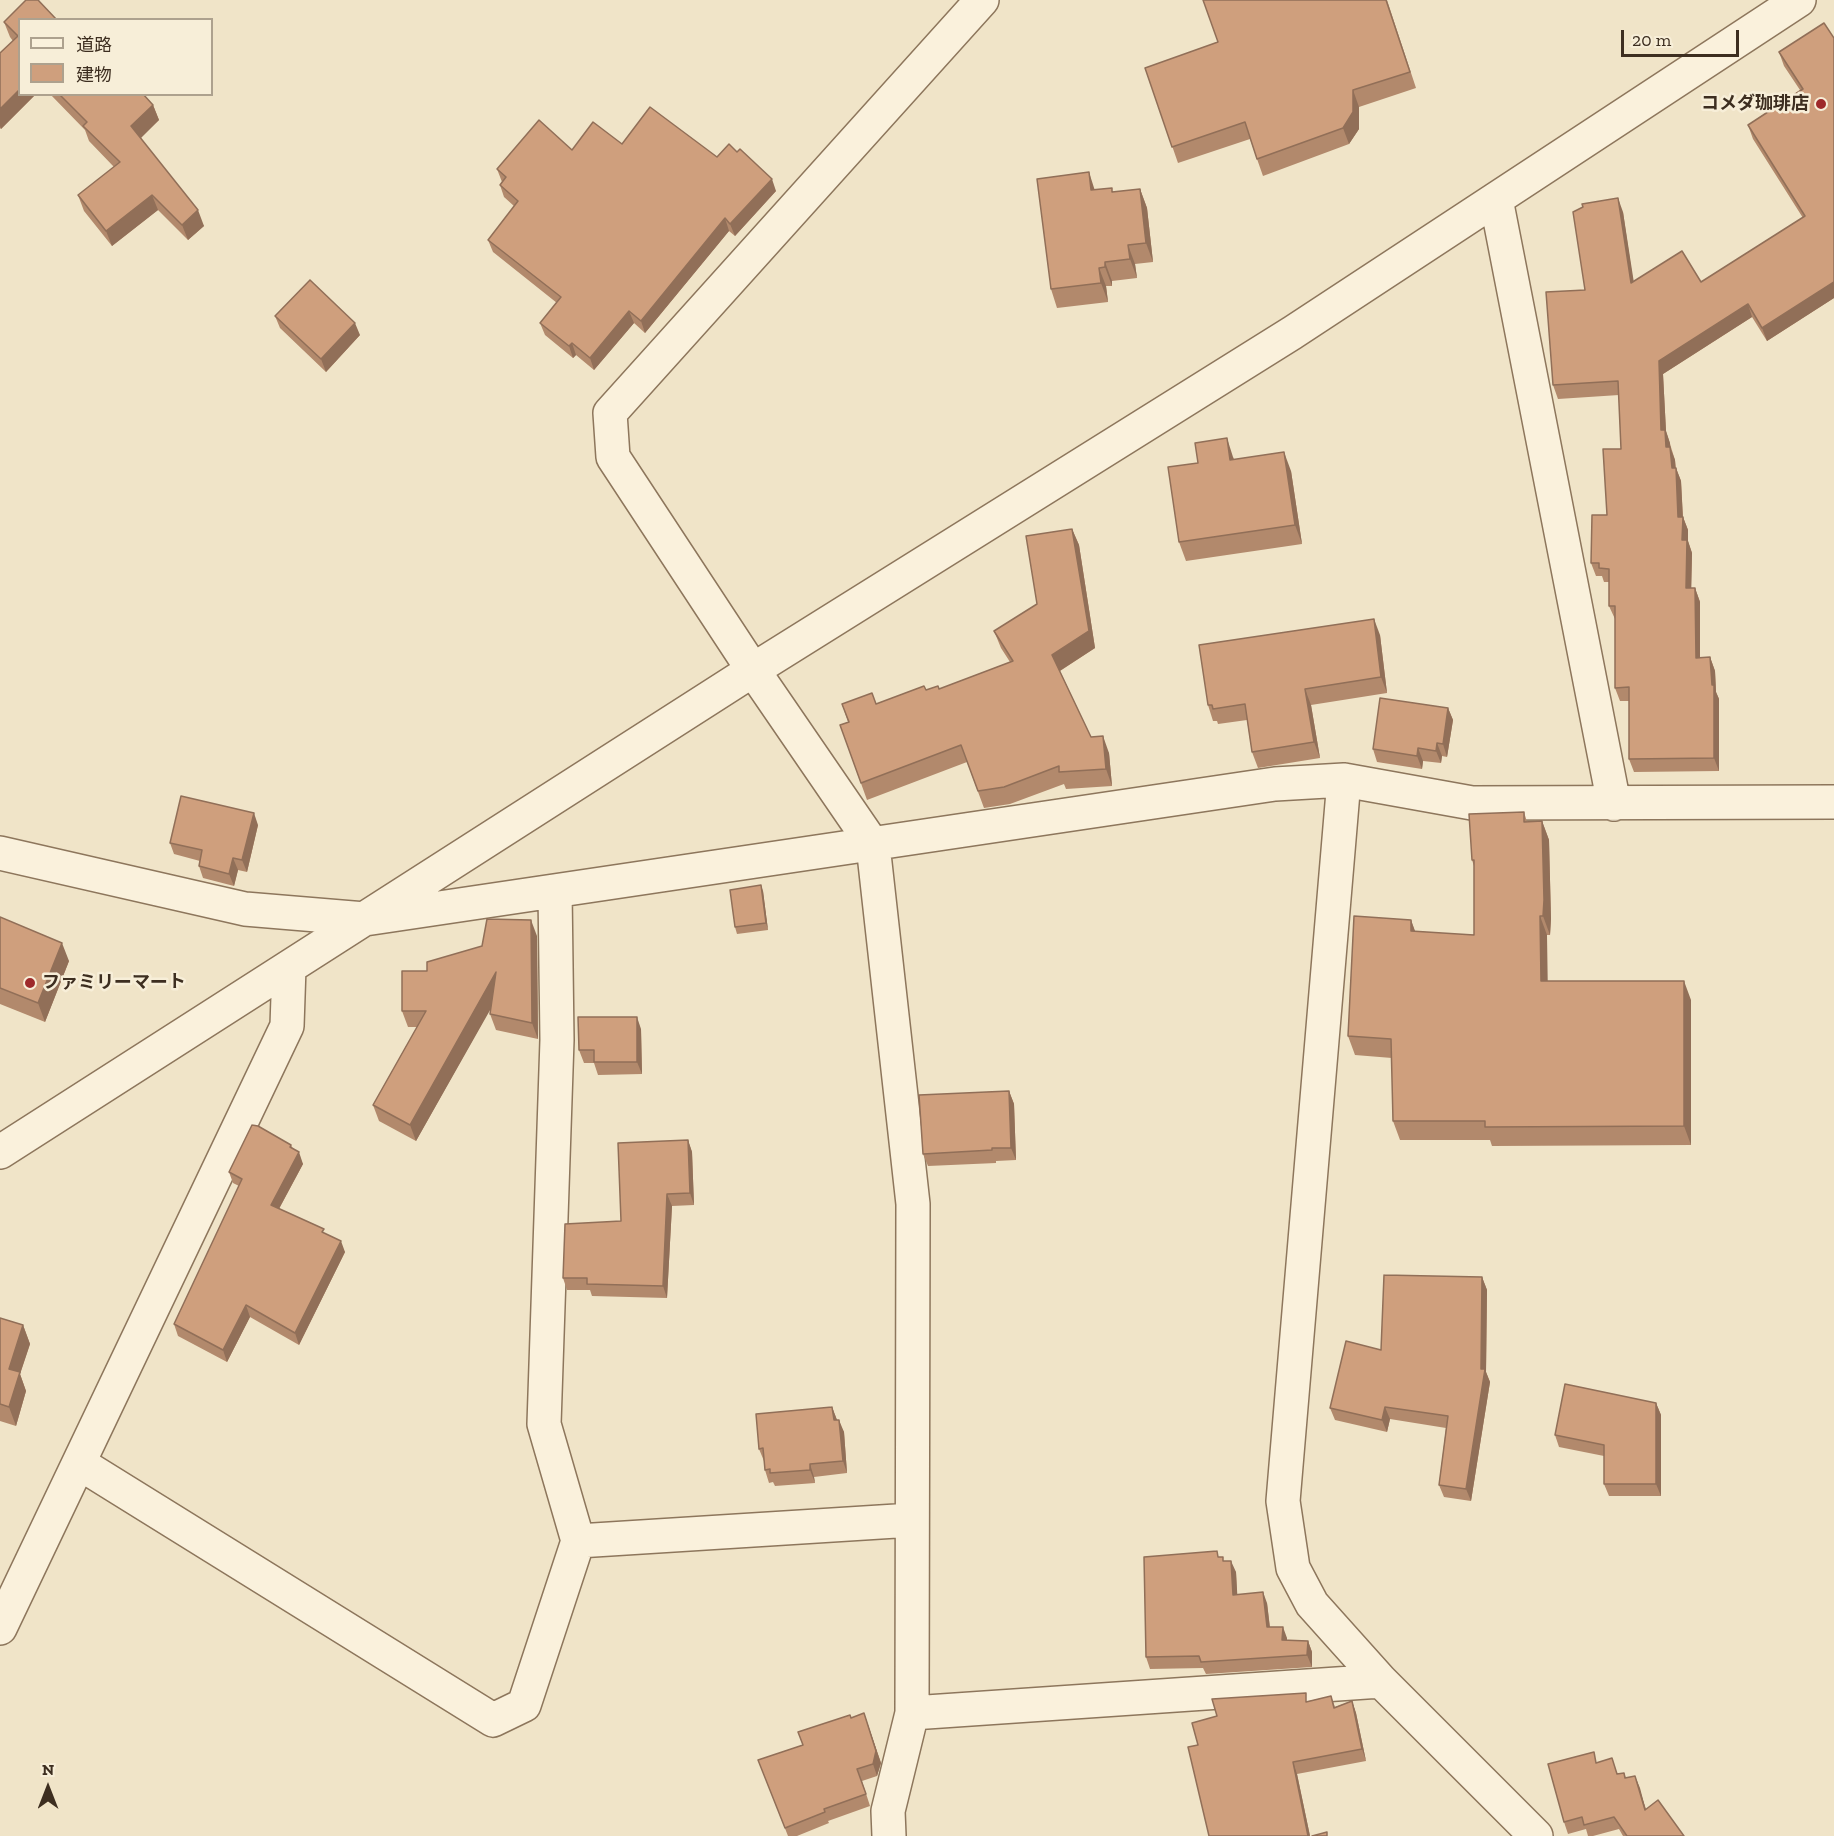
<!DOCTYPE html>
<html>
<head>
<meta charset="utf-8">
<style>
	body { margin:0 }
	#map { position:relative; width:1834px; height:1836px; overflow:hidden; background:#f0e4c8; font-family:"Zilla Slab","Noto Sans JP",serif }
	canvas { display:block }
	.legend { position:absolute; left:18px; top:18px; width:195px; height:78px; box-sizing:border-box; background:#f7eed8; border:2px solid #ada18e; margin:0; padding:8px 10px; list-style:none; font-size:18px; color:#3d2e20 }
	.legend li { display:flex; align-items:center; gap:12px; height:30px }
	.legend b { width:30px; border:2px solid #ada18e }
	.north { position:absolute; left:18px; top:1758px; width:60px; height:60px; -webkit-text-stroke:4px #f7eed8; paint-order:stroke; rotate:0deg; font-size:16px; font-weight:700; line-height:24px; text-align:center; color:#3d2e20 }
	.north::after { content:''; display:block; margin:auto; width:21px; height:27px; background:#3d2e20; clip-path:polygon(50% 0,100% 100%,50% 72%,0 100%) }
	.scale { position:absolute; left:1621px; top:30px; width:118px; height:27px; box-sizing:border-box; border:3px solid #3d2e20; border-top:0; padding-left:8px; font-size:18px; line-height:21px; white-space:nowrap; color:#3d2e20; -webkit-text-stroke:4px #f7eed8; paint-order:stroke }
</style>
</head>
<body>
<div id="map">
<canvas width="1834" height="1836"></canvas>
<ul class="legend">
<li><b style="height:8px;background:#faf1dc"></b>道路</li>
<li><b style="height:16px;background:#cf9f7d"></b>建物</li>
</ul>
<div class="north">N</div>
<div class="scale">20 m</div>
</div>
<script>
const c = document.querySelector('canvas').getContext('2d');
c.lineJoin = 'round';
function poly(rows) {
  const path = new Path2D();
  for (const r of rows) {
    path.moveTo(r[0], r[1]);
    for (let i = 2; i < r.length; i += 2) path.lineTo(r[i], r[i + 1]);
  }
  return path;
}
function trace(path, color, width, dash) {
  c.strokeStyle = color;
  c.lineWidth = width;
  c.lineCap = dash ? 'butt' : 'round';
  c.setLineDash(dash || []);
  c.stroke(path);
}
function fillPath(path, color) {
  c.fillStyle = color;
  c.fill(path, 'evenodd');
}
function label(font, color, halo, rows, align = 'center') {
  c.font = font + ' "Zilla Slab","Noto Sans JP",serif';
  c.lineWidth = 5;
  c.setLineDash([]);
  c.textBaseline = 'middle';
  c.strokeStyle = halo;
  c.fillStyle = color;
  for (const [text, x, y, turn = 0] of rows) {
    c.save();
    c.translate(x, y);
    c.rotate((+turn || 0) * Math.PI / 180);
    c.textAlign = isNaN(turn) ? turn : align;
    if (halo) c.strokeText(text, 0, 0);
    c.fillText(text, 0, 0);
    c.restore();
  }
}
const minor = poly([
	[1496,199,1614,804],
	[1344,780,1283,1501,1293,1568,1312,1604,1381,1681,1536,1836],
	[0,853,245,909,365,919,1275,784,1344,780,1472,803,1834,802],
	[555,891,557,1040,544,1424,578,1541],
	[0,1152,753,670,1292,333,1799,0],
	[79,1463,493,1720,524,1705,578,1541,912,1520],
	[0,1628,287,1026,289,967],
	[912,1713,1381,1681],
	[889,1836,888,1811,912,1713,913,1204,873,845,753,670,613,457,610,413,982,0]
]);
trace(minor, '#8d765c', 36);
trace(minor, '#faf1dc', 33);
fillPath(poly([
	[1387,0,1416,88,1359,107,1359,129,1349,144,1263,176,1250,139,1178,163,1145,68],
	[57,20,20,94,36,94,1,129,0,128,0,53,13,41,10,37,4,22],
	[1834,38,1834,298,1767,341,1752,317,1663,374,1666,431,1675,460,1676,468,1681,481,1683,517,1688,530,1688,541,1692,553,1691,588,1695,588,1700,602,1700,658,1710,657,1715,671,1716,692,1719,699,1719,771,1634,772,1629,759,1629,701,1620,701,1615,688,1615,619,1609,606,1609,582,1604,582,1602,576,1596,576,1591,563,1607,515,1621,449,1619,395,1558,399,1553,385,1585,290,1623,212,1633,281,1701,282,1803,218,1753,139,1748,125,1800,90,1784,66,1779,52],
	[50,94,143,94,153,105,159,120,140,138,204,226,188,240,158,210,112,246,84,211,78,195,114,167,89,141,85,130],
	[622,144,717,157,776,191,735,236,729,231,645,333,634,323,594,370,576,355,573,358,545,335,540,323,557,303,493,252,488,240,514,206,504,197,500,185,502,182,497,169,572,150],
	[1140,189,1147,208,1153,262,1135,264,1137,278,1112,281,1112,286,1106,286,1108,302,1057,308,1051,289,1095,190,1113,192],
	[275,316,360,335,326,372,280,328],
	[1233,457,1234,459,1291,471,1302,544,1186,561,1179,542],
	[1072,529,1079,545,1095,648,1060,671,1091,737,1109,753,1112,786,1066,789,1064,784,1010,804,984,808,967,762,867,800,840,725,848,722,842,704,876,704,926,690,939,689,1010,662,1001,648,994,631,1037,604],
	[1380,635,1387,693,1311,705,1320,758,1258,768,1252,752,1247,720,1218,724,1217,721,1213,721,1208,705],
	[1448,708,1453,720,1447,757,1442,756,1441,763,1423,761,1422,769,1377,762,1373,749],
	[1524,812,1527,822,1542,821,1549,840,1551,919,1550,935,1547,935,1547,981,1691,1000,1691,1145,1492,1146,1490,1140,1400,1140,1393,1121,1392,1058,1355,1055,1348,1036,1411,920,1415,932,1474,935,1474,866,1472,860],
	[258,825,247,872,238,870,234,886,203,878,199,866,200,861,174,854,170,843],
	[763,891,768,930,737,934,735,927],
	[0,917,69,961,45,1022,0,1004],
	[537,936,538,1039,496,1030,490,1014,491,1007,416,1141,379,1121,373,1105,417,1027,408,1027,402,1011,427,971],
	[641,1029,642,1074,598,1075,594,1063,584,1063,579,1050],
	[1009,1091,1014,1104,1016,1160,996,1161,996,1163,928,1166,923,1154],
	[688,1140,692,1152,694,1205,672,1206,667,1298,592,1296,590,1290,567,1290,563,1278,621,1221],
	[291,1145,293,1149,303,1164,279,1209,326,1234,345,1252,299,1345,250,1317,227,1362,178,1336,174,1324,239,1186,233,1183,229,1172],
	[1482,1277,1487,1290,1486,1372,1490,1382,1471,1501,1444,1497,1439,1485,1446,1428,1390,1419,1387,1432,1335,1420,1330,1408,1381,1350],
	[0,1318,23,1325,30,1344,20,1374,26,1391,16,1426,0,1421],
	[1656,1403,1661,1415,1661,1496,1609,1496,1604,1484,1604,1456,1559,1447,1555,1435],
	[832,1407,837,1420,844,1432,847,1473,814,1477,815,1483,775,1486,773,1482,769,1483,765,1470,764,1461,759,1449],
	[1219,1557,1236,1572,1237,1595,1267,1603,1270,1627,1287,1638,1287,1640,1308,1641,1312,1652,1312,1667,1206,1674,1203,1668,1150,1669,1146,1657],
	[1331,1696,1335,1707,1352,1701,1356,1713,1366,1761,1297,1774,1310,1836,1198,1745,1309,1701],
	[851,1718,868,1725,881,1763,877,1776,862,1781,870,1806,828,1821,829,1823,797,1836,788,1836,758,1760,803,1745],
	[1597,1762,1618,1774,1624,1773,1626,1778,1635,1776,1646,1809,1684,1836,1623,1836,1619,1829,1593,1836,1588,1836,1586,1829,1568,1834,1564,1822]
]), '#b2896c');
fillPath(poly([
	[20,89,20,94,36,94,1,129,0,126,0,109],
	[1353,90,1359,107,1359,129,1349,144,1343,128],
	[153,105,159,120,137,142,131,126],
	[1089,172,1095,191,1091,190],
	[772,179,776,191,735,236,730,224],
	[1140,189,1147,208,1153,262,1146,243],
	[152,195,158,210,112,246,106,231],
	[1618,198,1623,212,1636,296,1631,283],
	[198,210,204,226,188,240,182,225],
	[725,218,729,231,645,333,641,321],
	[1128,245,1135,264,1137,278,1130,259],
	[1105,262,1112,281,1112,286,1105,267],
	[1099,268,1106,286,1108,302,1101,283],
	[1834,282,1834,298,1767,341,1762,328],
	[1748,304,1752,317,1663,374,1666,431,1670,443,1671,461,1661,430,1659,361],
	[629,311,634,323,594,370,590,358],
	[355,323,360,335,326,372,321,359],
	[572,343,576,355,573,358,569,346],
	[1227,438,1233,457,1237,479,1230,460],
	[1670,447,1675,460,1676,481,1672,468],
	[1284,452,1291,471,1302,544,1295,525],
	[1676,468,1681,481,1683,521,1683,517,1688,530,1688,541,1692,553,1691,602,1686,588,1678,517],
	[1072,529,1079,545,1095,648,1058,672,1052,655],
	[1695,588,1700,602,1700,671,1696,658],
	[1374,619,1380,635,1387,693,1381,677],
	[1710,657,1715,671,1716,692,1719,699,1719,771,1714,758],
	[1305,689,1311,705,1320,758,1314,742],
	[1448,708,1453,720,1447,757,1443,744],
	[1103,736,1109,753,1112,786,1106,769],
	[1437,743,1442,756,1441,763,1436,751],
	[1418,748,1423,761,1422,769,1417,756],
	[254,813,258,825,247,872,242,860],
	[1542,821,1549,840,1551,919,1550,935,1543,916],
	[233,858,238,870,234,886,229,874],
	[761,885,763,891,768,930,766,923],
	[1540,916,1547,935,1548,1000,1541,981],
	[531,920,537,936,538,1039,532,1023],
	[1411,920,1418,939,1411,931],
	[62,943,69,961,45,1022,38,1003],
	[496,972,502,989,416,1141,410,1125],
	[1684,981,1691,1000,1691,1145,1684,1126],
	[637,1017,641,1029,642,1074,637,1062],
	[1009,1091,1014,1104,1016,1160,1011,1148],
	[688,1140,692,1152,694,1205,690,1193],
	[299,1152,303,1164,275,1216,271,1205],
	[667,1194,672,1206,667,1298,663,1286],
	[341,1241,345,1252,299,1345,295,1333],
	[1482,1277,1487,1290,1486,1372,1490,1382,1471,1501,1466,1489,1481,1369],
	[246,1305,250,1317,227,1362,223,1350],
	[23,1325,30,1344,20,1374,26,1391,16,1426,9,1407,9,1369],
	[1656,1403,1661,1415,1661,1496,1656,1484],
	[832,1407,837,1420,834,1420],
	[1385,1407,1390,1419,1387,1432,1382,1420],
	[839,1420,844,1432,847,1473,843,1461],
	[810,1464,814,1477,815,1483,810,1470],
	[1231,1561,1236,1572,1238,1607,1233,1595],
	[1263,1592,1267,1603,1271,1638,1267,1627],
	[1283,1627,1287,1638,1287,1652,1282,1640],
	[1308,1641,1312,1652,1312,1667,1307,1655],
	[1352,1701,1356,1713,1366,1761,1362,1749],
	[864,1713,881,1763,877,1776,873,1764],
	[1293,1762,1297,1774,1310,1836,1308,1836],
	[1635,1776,1640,1788,1649,1822,1645,1810]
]), '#916f58');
const building = poly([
	[26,0,38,0,57,20,20,20,20,89,0,109,0,53,18,36,4,22,26,0],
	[1203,0,1386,0,1410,72,1353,90,1353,112,1343,128,1257,159,1245,122,1172,147,1145,68,1218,42,1203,0],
	[1824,23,1834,38,1834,282,1762,328,1748,304,1659,361,1661,430,1665,430,1666,447,1670,447,1672,468,1676,468,1678,517,1683,517,1682,540,1687,540,1686,588,1695,588,1696,658,1710,657,1712,685,1714,685,1714,758,1629,759,1629,687,1615,688,1615,606,1609,606,1609,569,1599,568,1599,563,1591,563,1592,515,1607,515,1603,449,1621,449,1618,381,1553,385,1546,292,1585,290,1573,212,1583,207,1582,204,1618,198,1631,283,1682,251,1701,282,1805,216,1748,125,1803,89,1779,52,1824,23],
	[59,94,143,94,153,105,131,126,198,210,182,225,152,195,106,231,78,195,120,162,83,126,87,122,59,94],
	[650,107,717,157,729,144,737,152,740,149,772,179,730,224,725,218,641,321,629,311,590,358,572,343,569,346,540,323,561,297,488,240,518,201,500,185,506,177,497,169,539,120,572,150,593,122,622,144,650,107],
	[1089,172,1091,190,1112,188,1112,192,1140,189,1146,243,1128,245,1130,259,1105,262,1105,267,1099,268,1101,283,1051,289,1037,179,1089,172],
	[310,280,355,323,321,359,275,316,310,280],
	[1227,438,1230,460,1284,452,1295,525,1179,542,1168,467,1198,463,1195,443,1227,438],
	[1072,529,1089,631,1052,655,1091,737,1103,736,1106,769,1059,772,1059,766,1004,787,978,791,961,745,861,783,840,725,849,722,842,704,872,693,876,704,924,686,926,690,938,686,939,689,1013,661,994,631,1037,604,1026,536,1072,529],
	[1374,619,1381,677,1305,689,1314,742,1252,752,1245,704,1213,709,1212,705,1208,705,1199,645,1374,619],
	[1380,698,1448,708,1443,744,1437,743,1436,751,1418,748,1417,756,1373,749,1380,698],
	[181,796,254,813,242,860,233,858,229,874,199,866,202,850,170,843,181,796],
	[1524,812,1524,822,1542,821,1544,900,1543,916,1540,916,1541,981,1684,981,1684,1126,1485,1127,1485,1121,1393,1121,1391,1039,1348,1036,1354,916,1411,920,1411,931,1474,935,1474,860,1472,860,1469,814,1524,812],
	[761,885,766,923,735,927,730,890,761,885],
	[0,917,62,943,38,1003,0,988,0,917],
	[487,919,531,920,532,1023,490,1014,496,972,410,1125,373,1105,426,1011,402,1011,402,971,427,971,427,962,482,946,487,919],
	[578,1017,637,1017,637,1062,594,1062,594,1050,579,1050,578,1017],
	[1009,1091,1011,1148,992,1148,992,1150,923,1154,919,1095,1009,1091],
	[252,1125,258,1126,291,1145,290,1147,299,1152,271,1205,324,1229,322,1232,341,1241,295,1333,246,1305,223,1350,174,1324,242,1179,229,1172,252,1125],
	[688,1140,690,1193,667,1194,663,1286,587,1284,587,1278,563,1278,565,1224,621,1221,618,1143,688,1140],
	[1384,1275,1482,1277,1481,1369,1485,1369,1466,1489,1439,1485,1448,1416,1385,1407,1382,1420,1330,1408,1346,1341,1381,1350,1384,1275],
	[0,1318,23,1325,9,1369,20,1372,9,1407,0,1404,0,1318],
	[1565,1384,1656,1403,1656,1484,1604,1484,1604,1445,1555,1435,1565,1384],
	[832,1407,834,1420,839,1420,843,1461,810,1464,810,1470,770,1473,770,1469,765,1470,763,1448,759,1449,756,1414,832,1407],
	[1217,1551,1218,1557,1223,1557,1223,1561,1231,1561,1233,1595,1263,1592,1267,1627,1283,1627,1282,1640,1308,1641,1307,1655,1201,1662,1199,1656,1146,1657,1144,1557,1217,1551],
	[1306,1693,1306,1702,1331,1696,1334,1708,1352,1701,1362,1749,1293,1762,1308,1836,1209,1836,1188,1747,1198,1745,1192,1723,1217,1716,1212,1699,1306,1693],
	[864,1713,876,1751,873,1764,857,1769,866,1794,824,1809,825,1812,785,1828,758,1760,803,1745,798,1732,850,1715,851,1718,864,1713],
	[1594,1752,1596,1763,1612,1758,1617,1774,1624,1773,1625,1778,1635,1776,1645,1810,1658,1800,1684,1836,1627,1836,1614,1817,1584,1825,1582,1817,1564,1822,1548,1764,1594,1752],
	[1327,1832,1327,1836,1312,1836,1327,1832]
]);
fillPath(building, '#cf9f7d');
trace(building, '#916f58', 1.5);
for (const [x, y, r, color] of [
	[1821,104,6,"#9e2a2b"],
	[30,983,6,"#9e2a2b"]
]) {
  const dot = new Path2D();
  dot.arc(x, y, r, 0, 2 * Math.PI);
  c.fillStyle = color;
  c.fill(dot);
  trace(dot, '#f7eed8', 2);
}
label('bold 18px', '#3d2e20', '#f7eed8', [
	["コメダ珈琲店",1809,104],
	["ファミリーマート",42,983,"left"]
], 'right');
</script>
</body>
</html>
